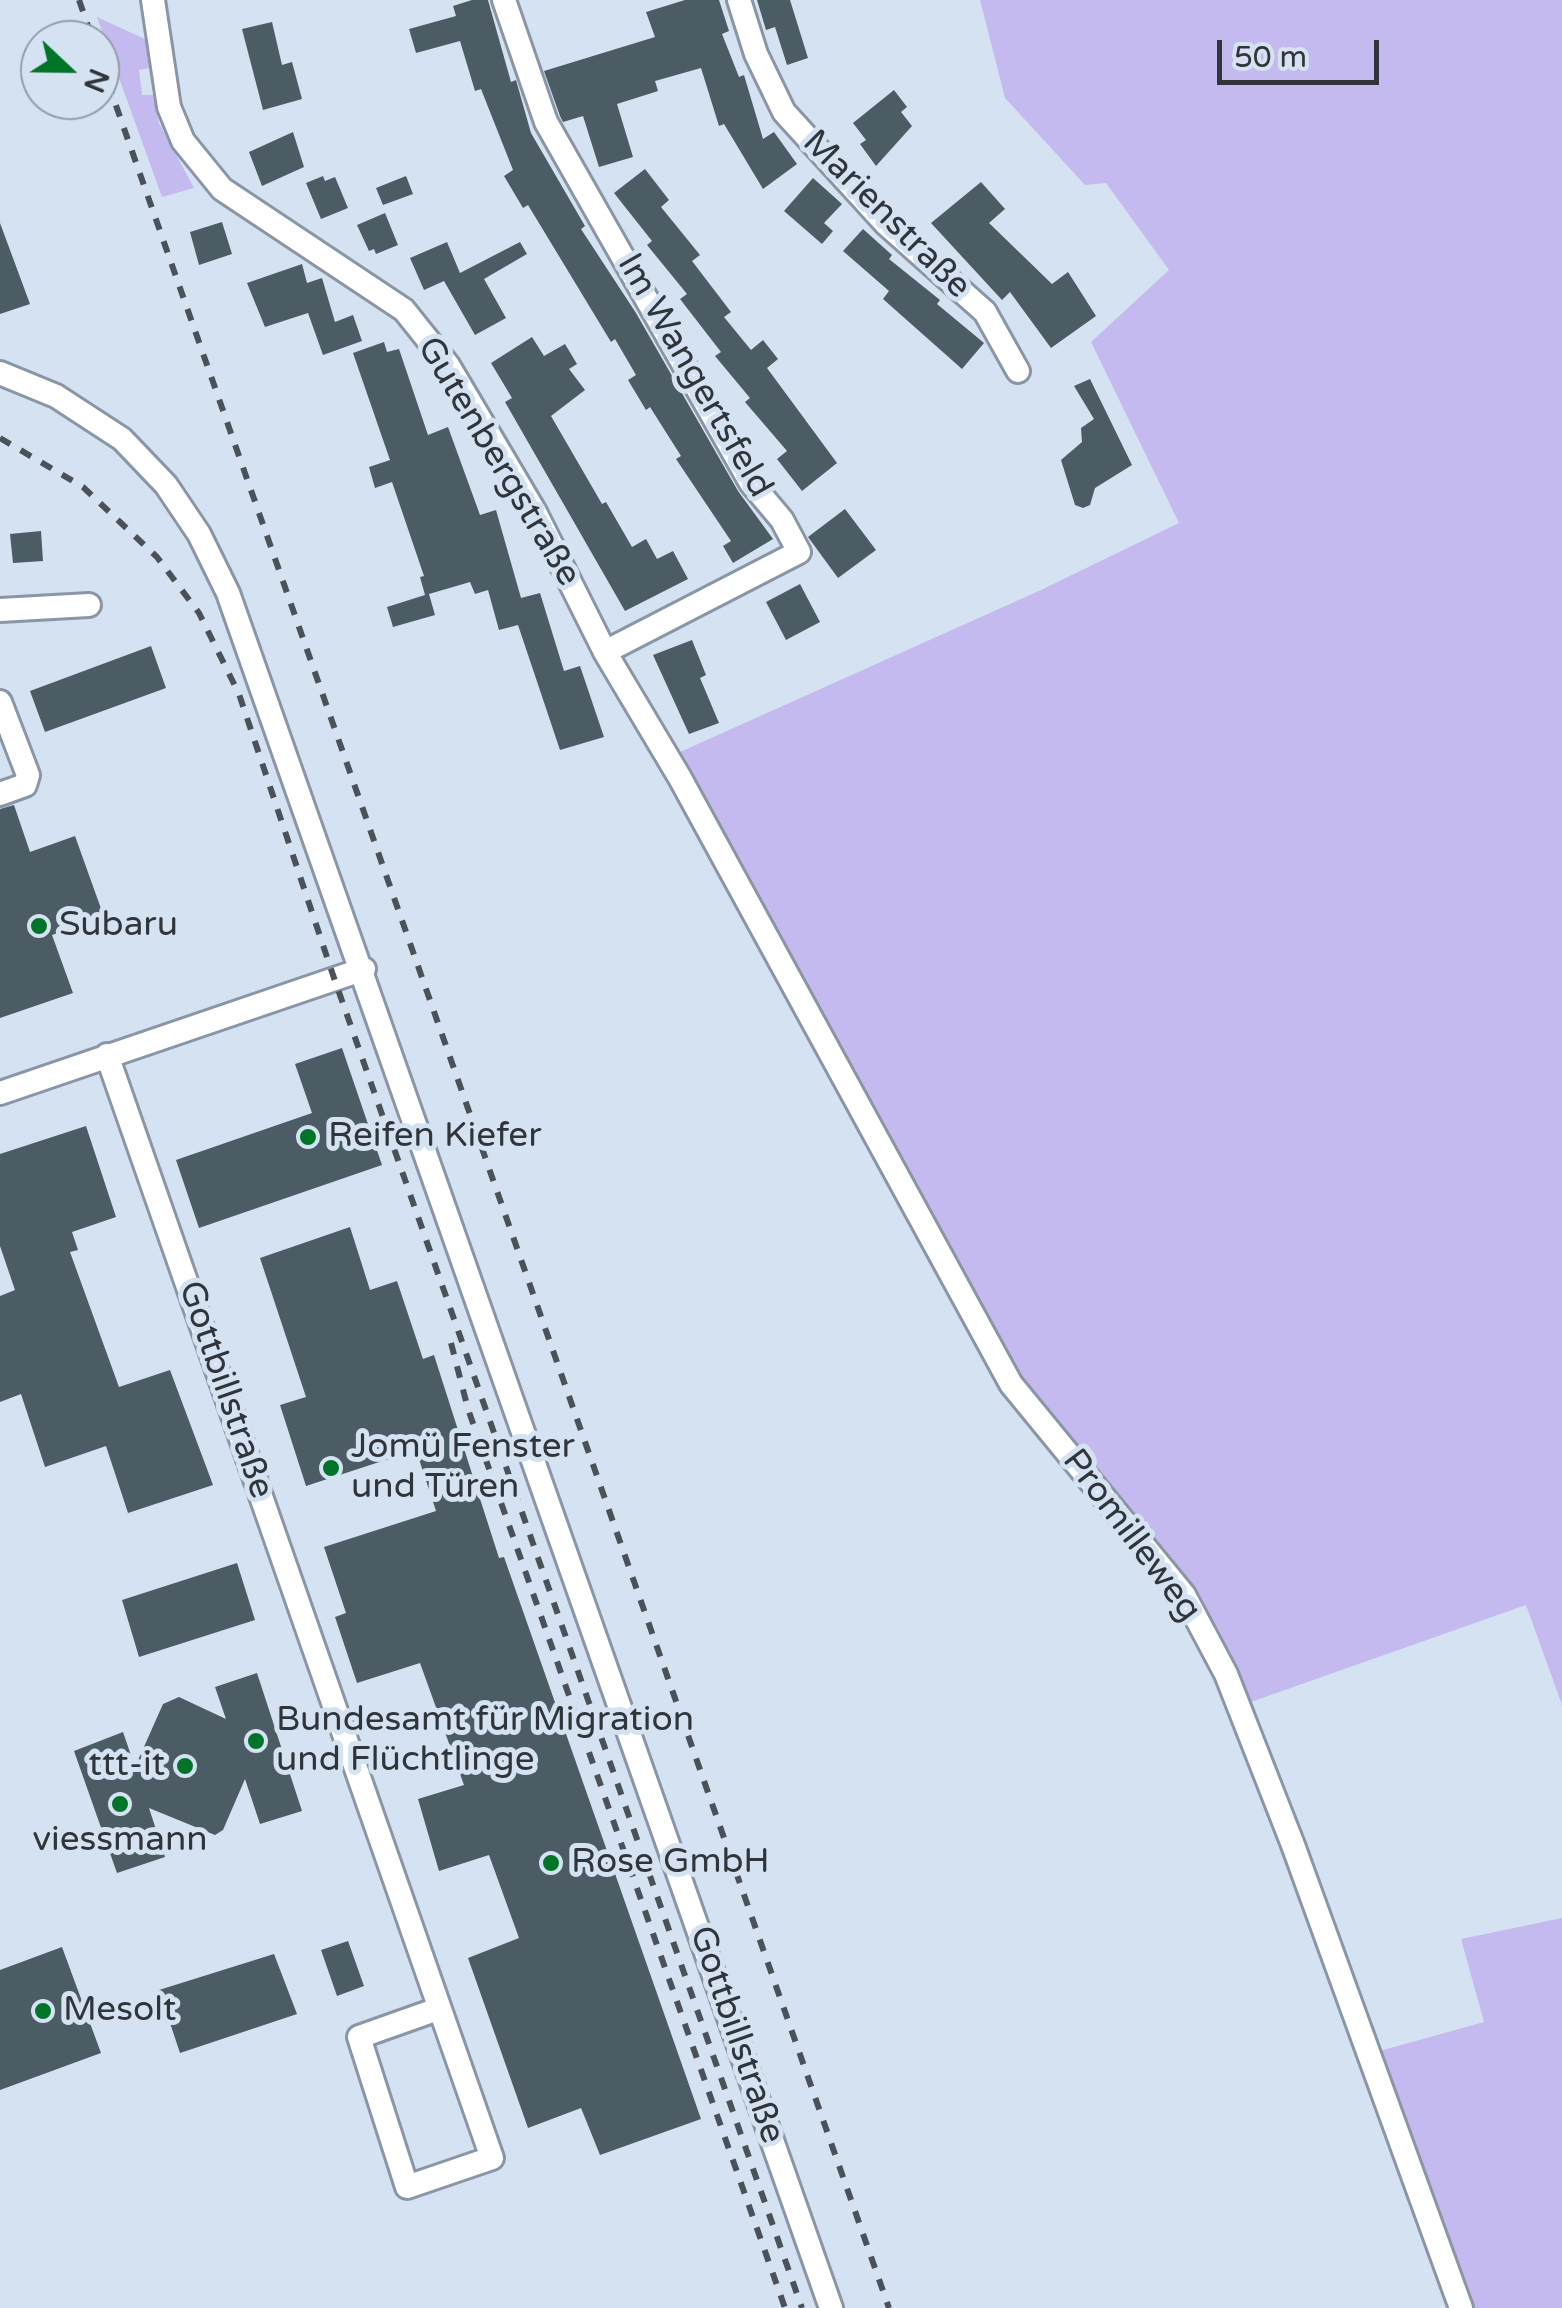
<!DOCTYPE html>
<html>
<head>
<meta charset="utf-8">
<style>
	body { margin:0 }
	#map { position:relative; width:1562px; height:2308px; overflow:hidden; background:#d5e2f2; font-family:"Varela Round",sans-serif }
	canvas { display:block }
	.north { position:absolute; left:20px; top:20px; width:100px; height:100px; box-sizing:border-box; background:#d5e2f2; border:2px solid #939da9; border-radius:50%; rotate:112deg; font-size:28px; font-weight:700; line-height:40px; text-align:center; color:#30353b }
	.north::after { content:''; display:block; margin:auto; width:35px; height:45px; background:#007429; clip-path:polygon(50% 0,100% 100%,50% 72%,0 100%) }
	.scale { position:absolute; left:1217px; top:40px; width:162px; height:45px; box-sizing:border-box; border:5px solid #30353b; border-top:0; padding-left:12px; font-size:30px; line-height:35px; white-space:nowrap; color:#30353b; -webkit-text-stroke:8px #d5e2f2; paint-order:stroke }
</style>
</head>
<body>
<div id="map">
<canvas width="1562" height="2308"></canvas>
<div class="north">N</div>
<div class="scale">50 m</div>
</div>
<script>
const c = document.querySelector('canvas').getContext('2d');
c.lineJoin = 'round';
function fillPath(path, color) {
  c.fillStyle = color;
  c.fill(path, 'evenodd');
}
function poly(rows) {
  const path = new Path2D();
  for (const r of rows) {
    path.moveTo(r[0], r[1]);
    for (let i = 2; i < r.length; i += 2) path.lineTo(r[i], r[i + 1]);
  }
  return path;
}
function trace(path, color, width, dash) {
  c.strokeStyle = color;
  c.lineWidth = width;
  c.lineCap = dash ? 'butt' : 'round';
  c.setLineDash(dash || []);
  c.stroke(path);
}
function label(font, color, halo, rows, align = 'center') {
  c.font = font + ' "Varela Round",sans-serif';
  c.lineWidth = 10;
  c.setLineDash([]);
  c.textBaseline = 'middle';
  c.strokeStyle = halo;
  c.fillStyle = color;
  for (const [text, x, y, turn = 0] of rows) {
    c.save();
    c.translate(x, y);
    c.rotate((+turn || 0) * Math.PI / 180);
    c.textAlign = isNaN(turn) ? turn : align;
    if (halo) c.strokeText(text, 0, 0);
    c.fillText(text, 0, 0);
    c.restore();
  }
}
fillPath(poly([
	[980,0,1562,0,1562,1705,1526,1605,1248,1703,1010,1371,680,752,1041,590,1179,523,1091,342,1169,270,1106,183,1085,185,1005,98],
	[97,17,147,40,150,68,139,70,142,95,153,95,159,123,194,188,162,197],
	[1562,1918,1562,2308,1451,2308,1358,2057,1484,2022,1461,1939]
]), '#c5baf0');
fillPath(poly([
	[472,0,488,0,511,82,516,80,531,133,585,226,581,229,636,313,738,491,773,539,733,563,723,546,731,541,676,459,681,456,650,407,646,410,628,380,636,375,615,339,611,342,528,205,523,208,504,176,513,170,481,89,475,91,460,41,416,53,409,29,456,16,453,6],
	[685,0,719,0,729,31,722,34,739,77,744,75,763,139,774,132,797,164,763,189,724,124,719,126,701,68,655,81,658,91,617,104,633,157,599,167,583,116,563,122,560,116,544,71,655,37,646,12],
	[757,0,790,0,808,58,787,65,775,27,766,30],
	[272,22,282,65,292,62,302,99,263,110,242,29],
	[894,90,907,107,901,112,912,126,876,166,860,144,866,140,853,123],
	[293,132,304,167,262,186,249,152],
	[645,169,669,200,661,207,700,255,692,261,731,312,724,317,751,350,763,340,778,359,767,368,837,463,802,491,777,459,787,451,745,402,750,398,715,356,721,352,680,299,687,294,647,245,652,241,614,193],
	[323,176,325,181,335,177,348,208,321,219,306,183],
	[406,176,413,194,383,205,376,188],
	[813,178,842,204,824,223,833,231,822,244,784,211],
	[981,182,1005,209,989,223,1052,284,1068,272,1096,316,1051,348,1010,292,1002,300,931,223],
	[385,213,398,245,376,254,374,249,369,251,357,225],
	[222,222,232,254,199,265,190,232],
	[0,223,30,304,0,314],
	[863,229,892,255,889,259,940,300,937,304,984,343,962,369,883,299,889,291,843,251],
	[447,242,460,273,520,242,527,254,484,279,506,318,475,335,444,281,424,290,410,258],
	[302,264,307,283,322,278,335,322,353,315,362,341,323,355,308,313,265,327,247,283],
	[532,337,544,356,565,344,577,364,569,369,585,390,551,416,602,504,606,502,632,547,646,539,657,559,673,551,688,579,625,611,505,402,512,398,491,363],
	[384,342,387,352,399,349,428,435,448,427,480,515,496,510,521,598,540,593,564,671,580,666,604,737,560,750,518,625,499,630,488,590,475,594,470,582,429,594,435,615,393,627,387,607,425,595,420,577,424,576,392,482,375,488,369,467,390,460,353,353],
	[1090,379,1132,465,1095,488,1090,505,1083,508,1075,505,1061,460,1082,442,1081,428,1094,419,1074,386],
	[845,509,876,550,838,578,808,537],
	[41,531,43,561,13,563,10,534],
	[800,584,820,622,786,640,766,602],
	[692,640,706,675,700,678,719,723,689,734,653,655],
	[151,646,166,688,45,732,30,691],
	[14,805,30,852,75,836,104,917,52,935,73,993,0,1018,0,809],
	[342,1048,382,1165,199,1228,176,1160,312,1113,295,1064],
	[86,1126,116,1217,72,1232,78,1250,70,1252,119,1387,170,1370,213,1485,128,1513,106,1446,45,1467,21,1394,0,1402,0,1296,15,1290,0,1246,0,1154],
	[350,1227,370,1290,397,1281,423,1359,434,1355,499,1558,504,1557,701,2119,600,2155,581,2108,528,2128,468,1958,519,1938,489,1855,439,1871,418,1799,464,1785,420,1663,357,1683,335,1617,346,1613,324,1547,436,1511,416,1450,306,1486,280,1405,306,1397,260,1258],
	[237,1563,255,1620,139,1657,122,1600],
	[257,1673,302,1811,260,1824,245,1779,223,1830,215,1835,149,1808,165,1857,117,1873,74,1751,123,1732,135,1767,163,1704,179,1697,226,1719,215,1687],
	[348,1941,364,1986,337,1996,321,1950],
	[62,1947,101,2053,0,2090,0,1970],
	[274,1954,297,2014,180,2053,159,1990]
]), '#4b5c65');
const minor = poly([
	[153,0,169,107,183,141,222,189,404,310,448,365,535,512,605,652,680,778,1011,1384,1184,1595,1226,1674,1293,1845,1461,2308],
	[504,0,546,122,751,483,782,520,799,552,605,652],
	[739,0,756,54,784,112,886,224,985,312,1018,371],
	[0,373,56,396,122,439,166,485,199,534,228,593,831,2308],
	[0,610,89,605],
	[0,702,28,775,25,785,0,794],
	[107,1055,492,2158,407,2187,359,2037,438,2009],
	[0,1093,364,969]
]);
trace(minor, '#8a96a5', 28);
trace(minor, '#fff', 22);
trace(poly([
	[79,0,93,40],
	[100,60,889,2308],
	[0,438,83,487,157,557,199,613,239,694,334,978,802,2308],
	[451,1343,468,1409,785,2308]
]), '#4b5159', 6, [12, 12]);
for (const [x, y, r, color] of [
	[39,926,10,"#007429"],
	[308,1137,10,"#007429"],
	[331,1468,10,"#007429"],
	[256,1741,10,"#007429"],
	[185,1766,10,"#007429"],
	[120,1804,10,"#007429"],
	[551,1863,10,"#007429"],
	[43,2011,10,"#007429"]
]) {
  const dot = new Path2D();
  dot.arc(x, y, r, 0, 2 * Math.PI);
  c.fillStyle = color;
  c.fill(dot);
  trace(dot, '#d5e2f2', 4);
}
label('35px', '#30353b', '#d5e2f2', [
	["Marienstraße",886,215,45],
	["Im Wangertsfeld",694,376,60],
	["Gutenbergstraße",498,462,59],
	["Gottbillstraße",225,1390,71],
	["Promilleweg",1131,1536,53],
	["Gottbillstraße",736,2035,71]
]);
label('35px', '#30353b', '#d5e2f2', [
	["Subaru",59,926],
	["Reifen Kiefer",328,1137],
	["Jomü Fenster",351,1448],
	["und Türen",351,1488],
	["Bundesamt für Migration",276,1721],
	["und Flüchtlinge",276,1761],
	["ttt-it",165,1766,"right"],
	["viessmann",120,1841,"center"],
	["Rose GmbH",571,1863],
	["Mesolt",63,2011]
], 'left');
</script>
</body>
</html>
